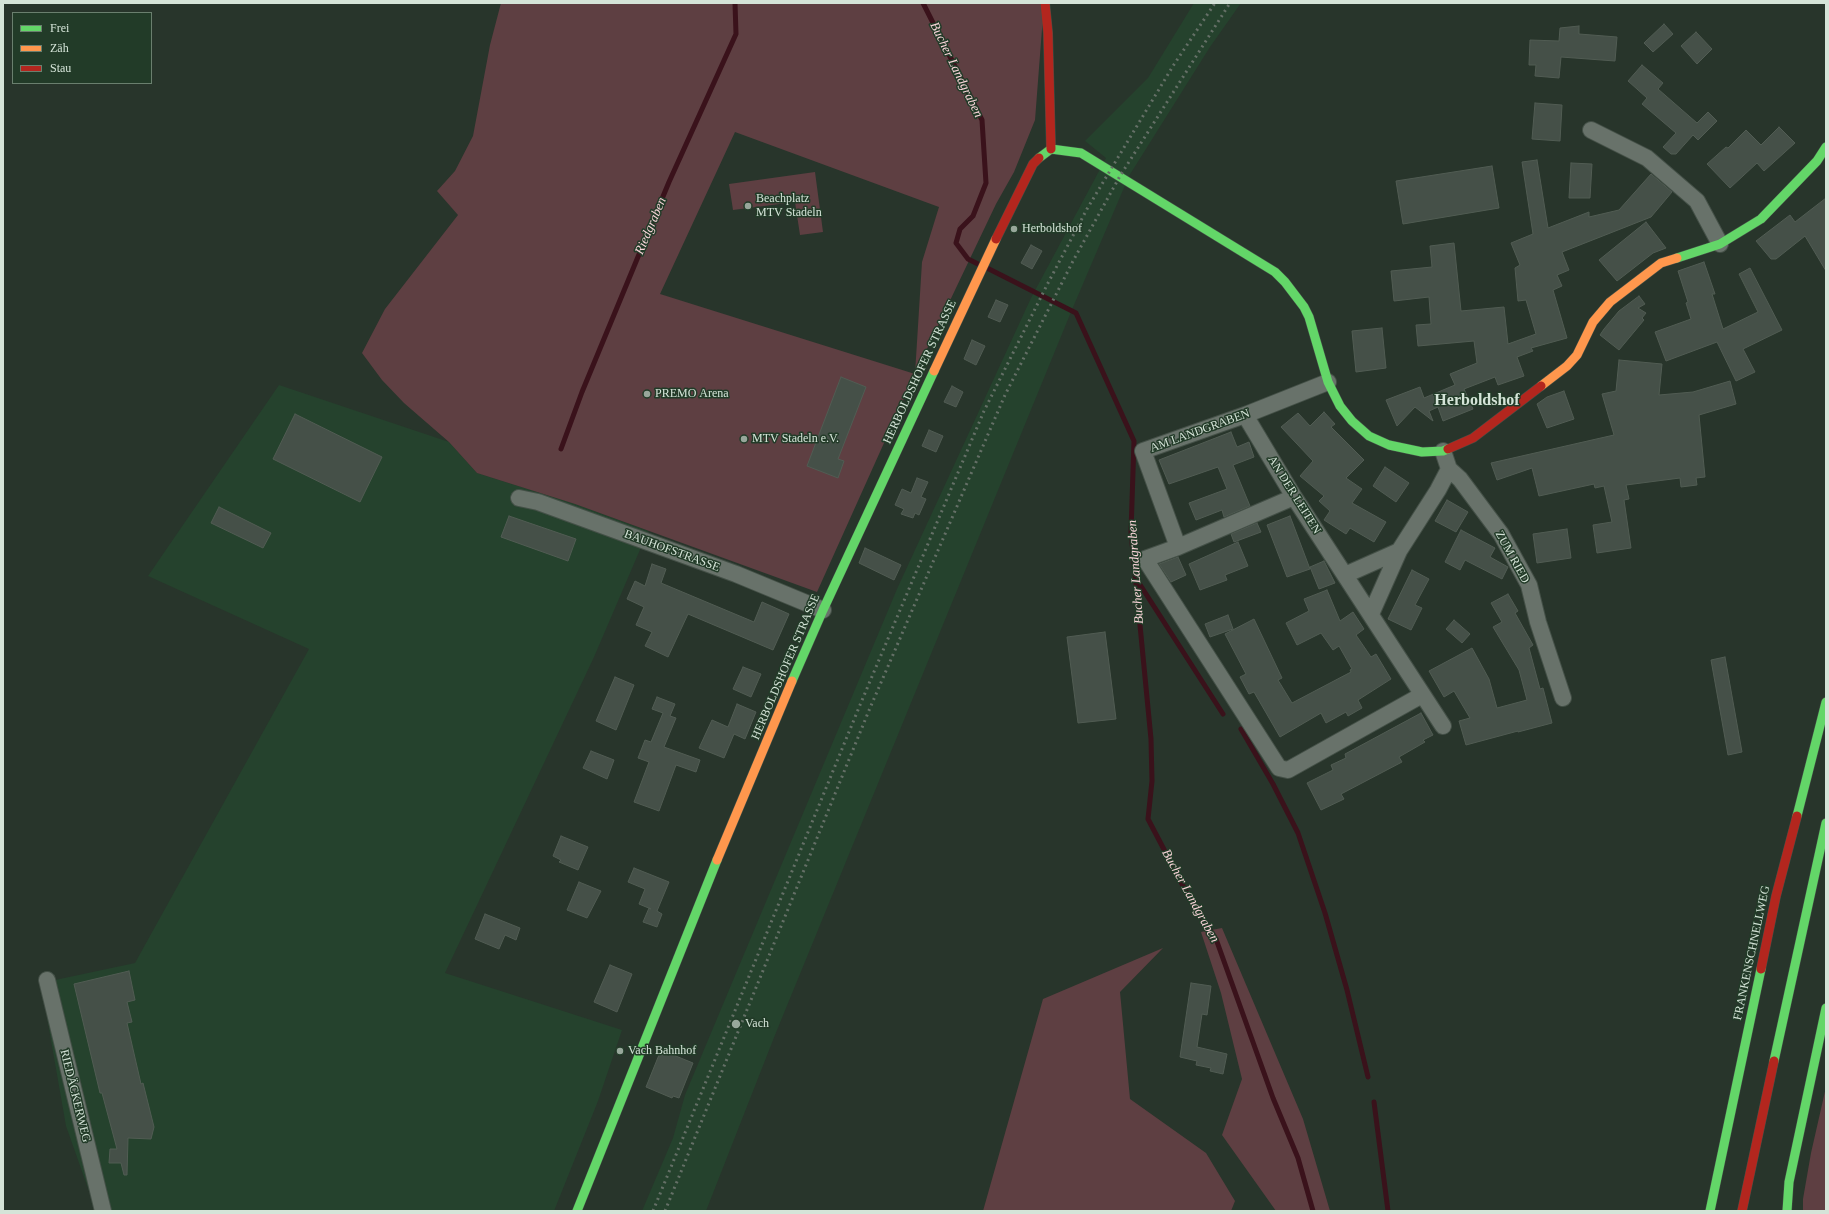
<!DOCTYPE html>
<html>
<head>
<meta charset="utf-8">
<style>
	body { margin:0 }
	#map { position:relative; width:1829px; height:1214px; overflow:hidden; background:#28352b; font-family:Georgia,serif }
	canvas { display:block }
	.frame { position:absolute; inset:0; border:4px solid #d5e4d8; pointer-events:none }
	.legend { position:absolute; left:12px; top:12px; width:140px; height:72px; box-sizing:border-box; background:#223b28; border:1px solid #6a7f6e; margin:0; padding:5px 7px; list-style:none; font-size:12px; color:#d5e4d8 }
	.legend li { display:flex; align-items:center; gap:8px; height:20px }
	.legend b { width:20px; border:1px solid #6a7f6e }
</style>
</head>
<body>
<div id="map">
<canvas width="1829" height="1214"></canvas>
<div class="frame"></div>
<ul class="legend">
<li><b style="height:5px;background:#63d668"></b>Frei</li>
<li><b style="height:5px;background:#ff974d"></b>Zäh</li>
<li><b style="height:5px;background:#b3261e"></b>Stau</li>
</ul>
</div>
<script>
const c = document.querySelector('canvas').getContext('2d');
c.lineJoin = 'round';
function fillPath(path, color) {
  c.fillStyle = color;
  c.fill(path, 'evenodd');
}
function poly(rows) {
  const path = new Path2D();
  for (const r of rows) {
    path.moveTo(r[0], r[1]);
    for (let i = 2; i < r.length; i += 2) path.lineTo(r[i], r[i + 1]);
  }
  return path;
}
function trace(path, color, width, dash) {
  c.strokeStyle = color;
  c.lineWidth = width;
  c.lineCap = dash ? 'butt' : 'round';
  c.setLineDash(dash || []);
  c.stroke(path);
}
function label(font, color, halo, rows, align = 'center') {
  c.font = font + ' Georgia,serif';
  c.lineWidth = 3;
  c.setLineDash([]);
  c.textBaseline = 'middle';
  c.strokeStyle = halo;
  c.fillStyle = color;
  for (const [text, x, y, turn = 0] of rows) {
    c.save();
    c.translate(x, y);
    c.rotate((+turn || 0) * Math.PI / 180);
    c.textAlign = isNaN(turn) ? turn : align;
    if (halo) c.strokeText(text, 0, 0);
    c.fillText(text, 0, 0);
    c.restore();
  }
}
fillPath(poly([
	[1194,3,1241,3,1210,47,1129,176,1071,312,775,1035,706,1211,642,1211,673,1138,685,1095,897,589,1031,298,1106,158,1085,141,1148,78],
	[279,385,449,442,477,473,575,504,648,531,594,657,445,973,622,1030,598,1101,554,1211,96,1211,66,1126,41,983,135,963,309,649,148,576]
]), '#25422d');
fillPath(poly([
	[501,3,1044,3,1035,120,1014,172,996,204,915,374,817,592,575,504,477,473,449,442,404,403,382,380,362,353,385,309,458,215,437,191,455,171,473,136,490,45],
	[735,132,939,207,922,262,915,374,660,294],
	[815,172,823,232,800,235,795,202,733,210,729,184],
	[1222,928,1303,1119,1330,1211,1276,1211,1222,1135,1242,1079,1221,993,1201,932],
	[1163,948,1120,992,1130,1099,1206,1153,1235,1201,1231,1211,983,1211,1043,999],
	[1826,1087,1826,1211,1803,1211,1803,1199,1811,1153]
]), '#5e3f42');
trace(poly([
	[923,3,982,120,986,183,973,216,960,229,956,243,968,259,978,264],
	[987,268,1076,313,1134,441,1131,532,1151,739,1152,781,1148,819,1191,901,1216,939,1273,1098,1298,1158,1313,1211],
	[561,449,582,392,669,182,736,34,735,3],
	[1137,580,1223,714],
	[1241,729,1273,784,1298,833,1325,913,1347,990,1368,1077],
	[1374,1102,1388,1211]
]), '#3a121b', 5);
const building = poly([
	[1664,24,1673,34,1653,52,1644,43,1664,24],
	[1579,26,1579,34,1617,37,1615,61,1561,57,1559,78,1535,76,1536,65,1529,65,1530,40,1559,41,1560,28,1579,26],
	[1696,32,1712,49,1697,64,1681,46,1696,32],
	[1642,65,1663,83,1658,89,1697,123,1708,112,1717,121,1698,140,1693,135,1676,154,1671,154,1663,147,1676,133,1642,104,1647,98,1628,81,1642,65],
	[1535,103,1562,105,1560,141,1532,139,1535,103],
	[1779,127,1795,143,1764,171,1757,163,1730,188,1707,164,1726,147,1728,148,1746,130,1761,145,1779,127],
	[1537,160,1548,228,1589,212,1589,217,1619,210,1651,174,1672,192,1651,217,1562,252,1569,270,1557,275,1562,286,1553,290,1567,338,1531,348,1533,351,1517,357,1524,376,1498,385,1495,377,1464,389,1473,409,1443,421,1438,407,1429,411,1433,421,1415,407,1397,426,1386,400,1420,387,1424,398,1455,385,1450,374,1477,363,1474,341,1418,346,1416,325,1431,324,1429,297,1394,301,1391,271,1432,267,1430,246,1454,243,1461,311,1504,307,1508,344,1536,334,1526,300,1518,301,1515,268,1520,265,1511,243,1533,234,1522,162,1537,160],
	[1571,163,1592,164,1590,198,1569,198,1571,163],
	[1492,166,1499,208,1403,224,1396,181,1492,166],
	[1826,198,1826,271,1805,236,1776,259,1771,259,1756,241,1790,215,1795,222,1826,198],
	[1646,222,1666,248,1653,253,1617,281,1599,260,1646,222],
	[1031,245,1042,251,1032,269,1021,263,1031,245],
	[1704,262,1715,294,1712,294,1723,329,1758,312,1739,274,1750,268,1782,330,1743,349,1755,372,1736,381,1717,342,1666,361,1655,332,1691,319,1686,303,1688,302,1678,271,1704,262],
	[1639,296,1645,304,1638,308,1646,313,1642,318,1644,320,1619,350,1600,335,1604,329,1619,311,1639,296],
	[996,300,1008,305,1000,322,988,317,996,300],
	[1382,328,1386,368,1356,372,1352,331,1382,328],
	[972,340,985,346,976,365,964,359,972,340],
	[1619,360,1662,364,1659,395,1693,392,1730,381,1736,404,1699,415,1705,477,1696,478,1697,485,1681,487,1680,478,1626,485,1629,499,1624,500,1631,548,1597,553,1593,525,1612,522,1604,486,1595,488,1594,484,1539,496,1532,468,1497,480,1491,463,1614,435,1602,394,1616,391,1619,360],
	[841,377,866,387,838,459,844,461,838,478,807,466,841,377],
	[952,386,963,392,956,407,944,402,952,386],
	[1564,391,1574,419,1547,428,1537,404,1547,397,1564,391],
	[1324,412,1335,424,1331,427,1364,460,1346,478,1362,489,1352,503,1386,522,1374,542,1350,528,1346,534,1324,520,1330,511,1319,501,1324,496,1300,476,1313,461,1281,427,1298,413,1310,426,1324,412],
	[295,414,382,457,360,502,273,459,295,414],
	[929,430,943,436,936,452,922,446,929,430],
	[1231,432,1237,447,1249,442,1254,457,1233,465,1250,506,1224,517,1222,510,1196,520,1189,503,1227,489,1218,467,1169,484,1159,460,1231,432],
	[1385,467,1409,483,1396,502,1373,486,1385,467],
	[917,478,928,482,921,497,926,499,919,515,915,513,913,518,901,514,904,509,895,505,902,489,911,493,917,478],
	[1447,500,1468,512,1456,532,1435,521,1447,500],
	[219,507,271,533,263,548,211,523,219,507],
	[509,516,576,539,568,561,501,537,509,516],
	[1290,516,1310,569,1287,577,1267,525,1290,516],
	[1257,523,1261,532,1234,542,1231,534,1257,523],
	[1567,529,1571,558,1537,563,1533,534,1567,529],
	[1461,530,1495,548,1490,557,1508,567,1502,579,1465,560,1460,570,1445,562,1461,530],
	[1238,542,1248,566,1225,575,1227,580,1200,590,1189,564,1238,542],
	[865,548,901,565,894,580,859,563,865,548],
	[1178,557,1186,575,1171,582,1159,564,1178,557],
	[1324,561,1335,583,1319,589,1310,567,1324,561],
	[652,564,666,569,661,583,754,622,762,602,789,614,773,650,688,614,668,657,645,646,652,632,636,625,644,607,627,599,635,581,645,586,652,564],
	[1412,570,1429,579,1415,605,1422,608,1411,630,1388,619,1412,570],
	[1327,590,1340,621,1353,612,1364,629,1356,635,1371,657,1376,654,1391,679,1358,700,1362,708,1348,716,1346,712,1326,723,1321,713,1280,737,1254,692,1249,694,1240,677,1246,674,1225,634,1254,619,1282,678,1278,680,1292,703,1351,672,1350,670,1352,669,1339,646,1333,650,1321,633,1297,645,1286,623,1309,611,1304,599,1327,590],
	[1508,594,1518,611,1515,613,1533,645,1529,648,1540,689,1543,688,1552,723,1518,732,1518,731,1466,745,1459,721,1470,718,1454,691,1444,697,1429,671,1472,648,1489,679,1497,708,1527,700,1519,670,1493,627,1502,622,1491,603,1508,594],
	[1228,615,1233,629,1210,637,1205,624,1228,615],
	[1454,620,1470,634,1462,643,1446,629,1454,620],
	[1105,632,1116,719,1078,723,1067,637,1105,632],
	[1725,657,1742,752,1728,755,1711,660,1725,657],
	[743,667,761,674,751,697,733,689,743,667],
	[615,677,634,685,616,730,596,721,615,677],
	[657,697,675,704,670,716,676,718,664,747,700,760,696,772,676,765,659,811,634,802,649,762,638,758,645,740,651,742,663,713,652,709,657,697],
	[737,704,756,712,745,739,734,734,724,758,699,748,712,720,728,727,737,704],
	[1421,713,1433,735,1423,740,1425,742,1399,757,1402,762,1341,794,1344,799,1321,810,1307,783,1333,770,1331,765,1346,758,1345,754,1421,713],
	[591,751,614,760,607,779,583,768,591,751],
	[561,836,588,847,578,870,559,862,561,860,553,856,561,836],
	[634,868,669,882,657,911,662,914,657,927,643,922,649,908,651,909,639,904,645,889,628,882,634,868],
	[579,882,601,891,587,918,567,910,579,882],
	[485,914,520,928,516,940,505,935,499,949,475,939,485,914],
	[610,965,632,974,617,1012,594,1002,610,965],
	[129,971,135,1000,127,1002,132,1022,127,1023,141,1084,143,1083,154,1127,151,1139,128,1138,127,1175,124,1175,121,1163,109,1163,110,1149,117,1149,102,1093,100,1093,74,984,129,971],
	[1191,983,1211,986,1207,1015,1202,1014,1197,1047,1227,1054,1223,1074,1210,1071,1211,1068,1196,1065,1197,1061,1180,1057,1191,983],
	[661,1050,693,1063,679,1098,673,1096,672,1098,646,1087,661,1050]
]);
fillPath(building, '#455048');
trace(building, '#515c53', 1);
const street = poly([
	[1591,130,1647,158,1697,201,1720,244],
	[1245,415,1294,497,1443,726],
	[1443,451,1449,469,1460,479,1501,534,1529,585,1538,622,1563,698],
	[1294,497,1178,547,1145,559,1279,768,1288,770,1422,695],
	[519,498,538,502,736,574,823,610],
	[1178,547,1143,451,1245,415,1328,382],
	[1345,575,1399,551],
	[1371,614,1399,551,1438,490,1449,469],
	[47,980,103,1211]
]);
const fast = poly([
	[1039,158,1051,149,1081,153,1275,272,1285,282,1304,307,1309,317,1328,382,1340,406,1352,421,1369,436,1389,445,1422,452,1443,451,1448,449],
	[1677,258,1720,244,1761,219,1817,161,1826,147],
	[792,681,823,610,934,371],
	[1797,816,1826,702],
	[1774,1061,1826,823],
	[577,1211,717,860],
	[1710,1211,1761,969],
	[1787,1211,1789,1182,1826,1008]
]);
const slow = poly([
	[934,371,996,239],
	[1541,386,1567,366,1577,355,1593,322,1610,302,1661,263,1677,258],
	[717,860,792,681]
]);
const jam = poly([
	[1045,3,1048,33,1051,149],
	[996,239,1033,164,1039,158],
	[1448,449,1473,438,1541,386],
	[1761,969,1776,896,1797,816],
	[1742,1211,1774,1061]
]);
trace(street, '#445047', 18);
trace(fast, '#445047', 10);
trace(slow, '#445047', 10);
trace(jam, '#445047', 10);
trace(street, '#68726a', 16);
trace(fast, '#63d668', 9);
trace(slow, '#ff974d', 9);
trace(jam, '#b3261e', 9);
trace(poly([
	[653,1211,860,705,984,411,1047,285,1087,209,1173,66,1215,3],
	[665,1211,870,708,1005,395,1073,261,1120,176,1230,3]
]), '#657067', 3, [2, 4]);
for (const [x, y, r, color] of [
	[748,206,4,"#98a79b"],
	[1014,229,4,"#98a79b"],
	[647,394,4,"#98a79b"],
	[744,439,4,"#98a79b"],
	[736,1024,5,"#98a79b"],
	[620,1051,4,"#98a79b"]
]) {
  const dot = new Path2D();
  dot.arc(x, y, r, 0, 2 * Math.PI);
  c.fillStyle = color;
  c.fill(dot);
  trace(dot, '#223b28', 1.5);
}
label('12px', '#d5e4d8', '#223b28', [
	["Beachplatz",756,199],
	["MTV Stadeln",756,213],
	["Herboldshof",1022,229],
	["PREMO Arena",655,394],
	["MTV Stadeln e.V.",752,439],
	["Vach",745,1024],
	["Vach Bahnhof",628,1051]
], 'left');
label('12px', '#d5e4d8', '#223b28', [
	["HERBOLDSHOFER STRASSE",920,372,-65],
	["AM LANDGRABEN",1200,431,-20],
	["AN DER LEITEN",1294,495,58],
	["BAUHOFSTRASSE",672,551,20],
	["ZUM RIED",1512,557,61],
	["HERBOLDSHOFER STRASSE",786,667,-67],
	["FRANKENSCHNELLWEG",1752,953,-78],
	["RIEDÄCKERWEG",75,1096,76]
]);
label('italic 13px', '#fad5da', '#223b28', [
	["Bucher Landgraben",956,70,64],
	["Riedgraben",651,226,-67],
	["Bucher Landgraben",1136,572,-94],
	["Bucher Landgraben",1190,896,61]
]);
label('bold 16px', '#d5e4d8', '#223b28', [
	["Herboldshof",1477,401]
]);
</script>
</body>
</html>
